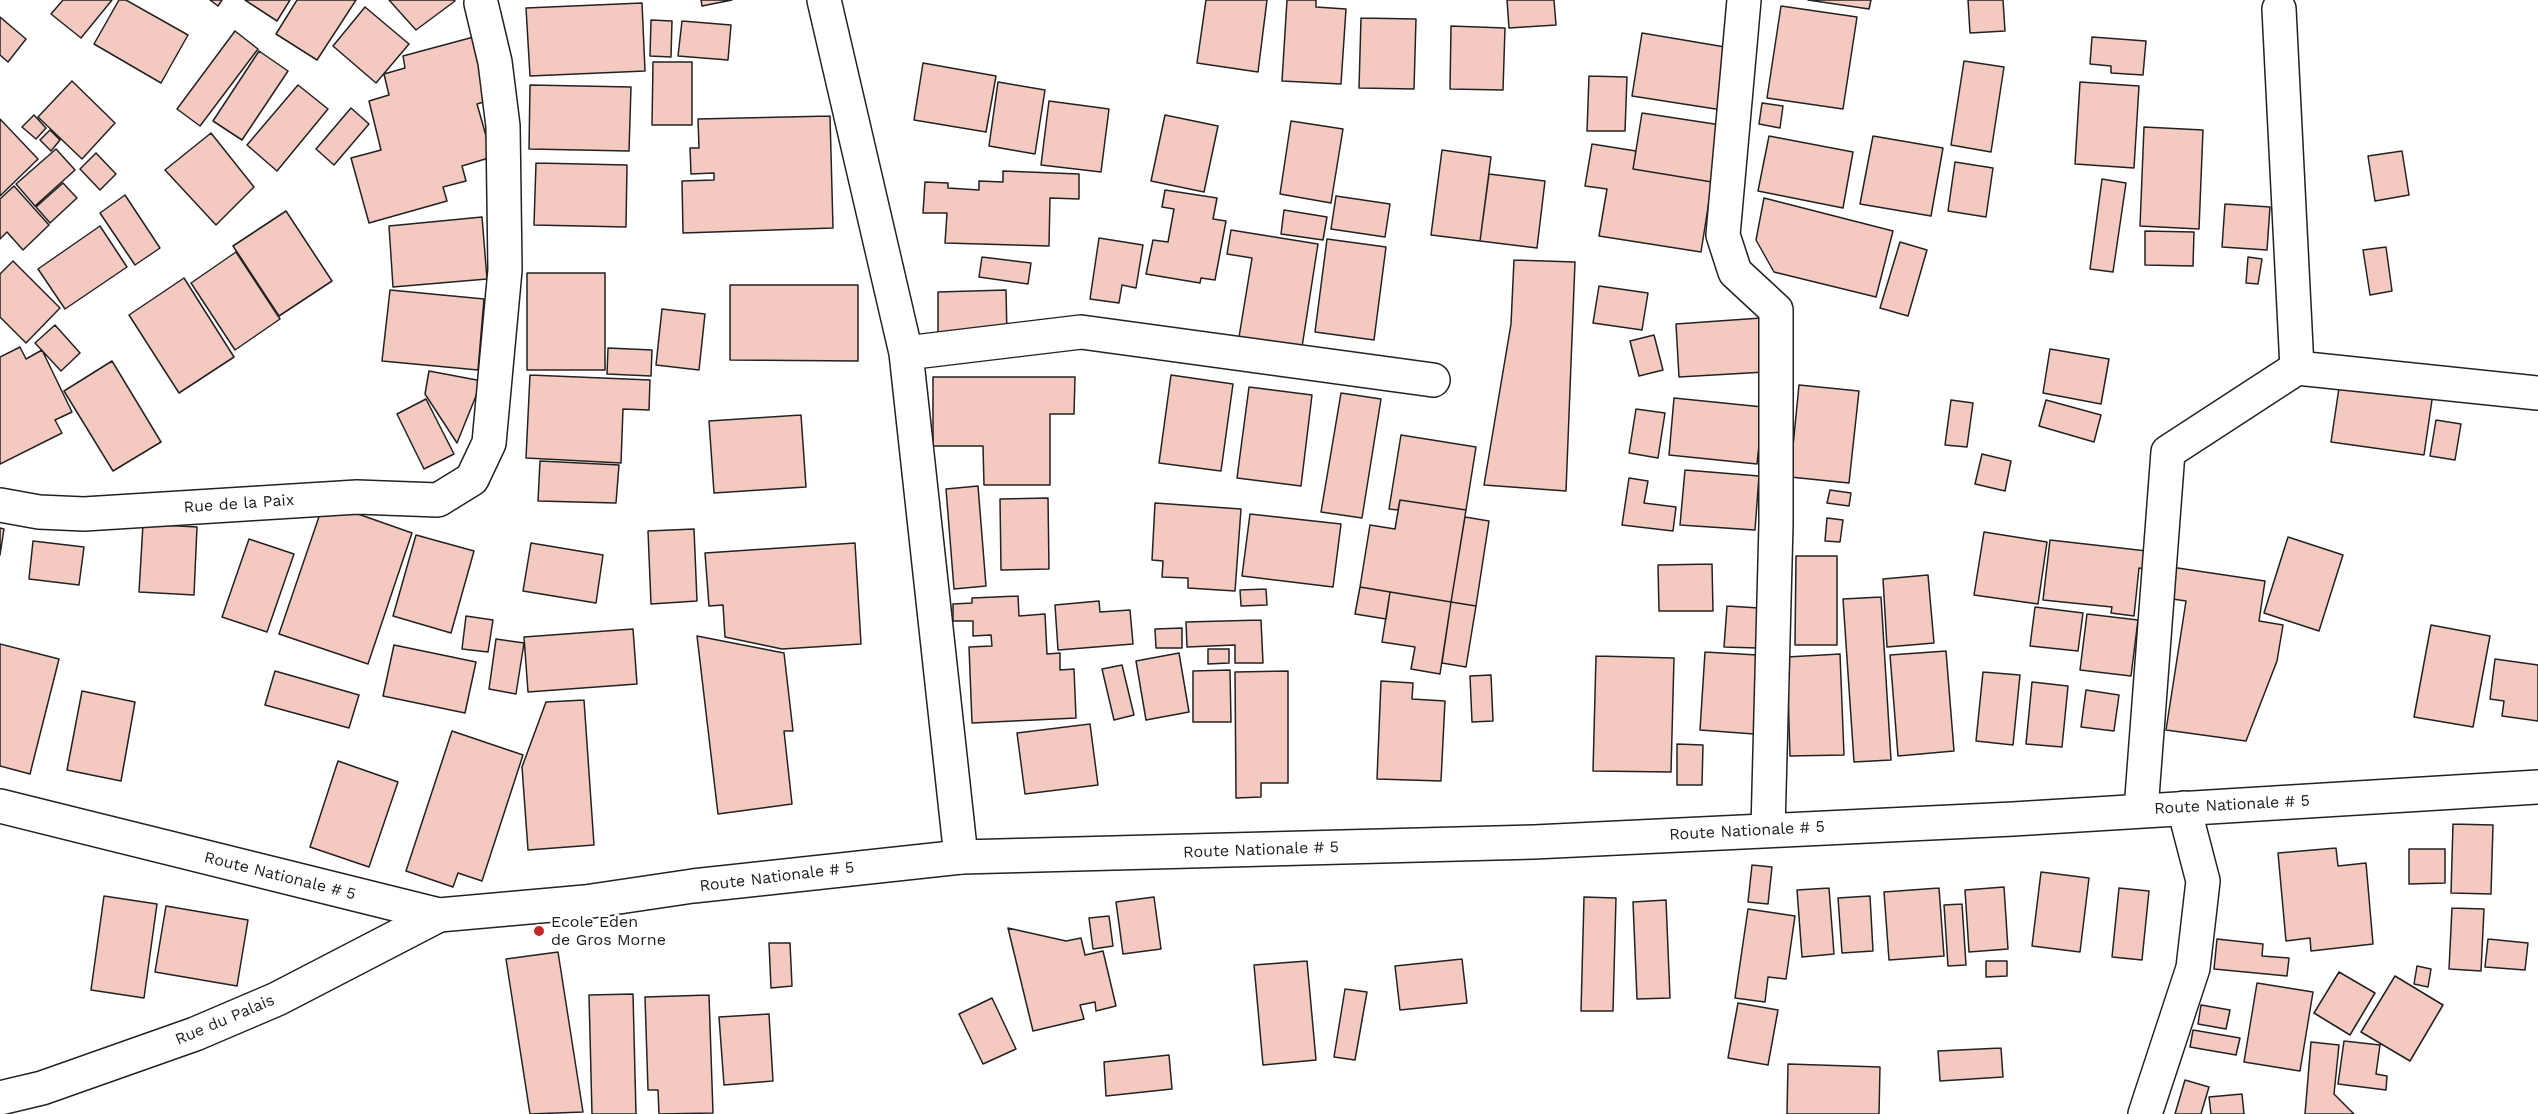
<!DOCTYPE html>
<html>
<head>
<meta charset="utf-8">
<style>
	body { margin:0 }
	canvas { display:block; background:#fff }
</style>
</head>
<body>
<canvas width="2538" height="1114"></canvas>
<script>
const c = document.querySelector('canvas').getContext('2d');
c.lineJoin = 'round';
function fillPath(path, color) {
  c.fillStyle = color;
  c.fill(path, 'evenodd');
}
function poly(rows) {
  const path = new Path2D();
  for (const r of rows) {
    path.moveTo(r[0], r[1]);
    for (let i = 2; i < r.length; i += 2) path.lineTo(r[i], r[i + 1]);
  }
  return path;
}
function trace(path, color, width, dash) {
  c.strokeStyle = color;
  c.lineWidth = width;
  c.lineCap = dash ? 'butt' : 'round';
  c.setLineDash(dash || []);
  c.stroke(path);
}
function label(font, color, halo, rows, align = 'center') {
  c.font = font + ' "Work Sans",sans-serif';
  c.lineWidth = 4.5;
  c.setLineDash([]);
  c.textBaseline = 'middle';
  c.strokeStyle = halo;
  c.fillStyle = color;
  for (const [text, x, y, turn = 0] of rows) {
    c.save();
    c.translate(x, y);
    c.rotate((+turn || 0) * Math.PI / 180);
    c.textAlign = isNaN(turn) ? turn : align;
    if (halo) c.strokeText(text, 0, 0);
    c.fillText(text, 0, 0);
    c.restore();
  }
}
const building = poly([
	[63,0,112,0,81,38,51,14,63,0],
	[119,0,126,0,188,35,161,83,94,44,119,0],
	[210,0,222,0,218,6,210,0],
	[245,0,290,0,277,21,245,0],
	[297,0,356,0,317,60,276,34,297,0],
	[389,0,454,0,455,1,416,30,389,0],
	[701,0,732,0,702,6,701,0],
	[1206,0,1267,0,1258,72,1197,63,1206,0],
	[1287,0,1316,0,1316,7,1346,9,1341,84,1282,81,1287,0],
	[1507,0,1554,0,1556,25,1509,28,1507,0],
	[1808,0,1871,0,1869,9,1808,0],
	[1968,0,2003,0,2005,31,1970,33,1968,0],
	[642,3,645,71,530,76,526,8,642,3],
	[1781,6,1857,17,1843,109,1767,98,1781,6],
	[365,7,409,44,376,83,333,46,365,7],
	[0,17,26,39,8,62,0,55,0,17],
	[1361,18,1416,19,1414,89,1359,88,1361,18],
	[651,20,672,21,671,57,650,56,651,20],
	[682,21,731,25,728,60,678,56,682,21],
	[1451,26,1505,28,1503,90,1450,89,1451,26],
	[235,31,258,49,200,126,177,109,235,31],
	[1642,33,1731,48,1722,110,1632,96,1642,33],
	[481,35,497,98,477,104,492,157,462,166,466,181,443,187,447,201,369,223,351,158,381,150,369,101,389,95,384,74,405,68,403,56,481,35],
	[2092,37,2146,41,2143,75,2111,73,2111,66,2090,64,2092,37],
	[259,51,288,71,242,140,213,121,259,51],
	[1964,61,2004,67,1991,152,1951,145,1964,61],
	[653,62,692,62,692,125,652,125,653,62],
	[923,63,996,76,986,132,914,120,923,63],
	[1589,76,1627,77,1625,131,1587,131,1589,76],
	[72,81,115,123,82,159,38,117,72,81],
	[998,82,1045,90,1035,154,989,146,998,82],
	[2080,82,2139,86,2134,168,2075,164,2080,82],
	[298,85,328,109,277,171,247,145,298,85],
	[530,85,631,87,629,151,529,149,530,85],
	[1049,101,1109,109,1101,172,1041,165,1049,101],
	[1762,103,1783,106,1780,128,1759,124,1762,103],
	[351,108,369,124,334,165,316,149,351,108],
	[1642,113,1721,125,1712,182,1633,169,1642,113],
	[34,115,46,128,36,139,22,127,34,115],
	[1165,115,1218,126,1204,192,1151,181,1165,115],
	[830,116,833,228,683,233,682,181,714,180,714,173,691,174,690,148,699,148,698,119,830,116],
	[0,119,38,159,0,196,0,119],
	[1291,121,1343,129,1331,203,1280,194,1291,121],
	[2144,127,2203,130,2199,229,2140,226,2144,127],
	[50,130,60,140,51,151,40,140,50,130],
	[211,133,254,187,216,225,165,170,211,133],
	[1769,136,1853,152,1843,208,1758,191,1769,136],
	[1873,136,1943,148,1931,216,1860,204,1873,136],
	[1592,144,1636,151,1633,169,1712,182,1701,252,1599,236,1607,189,1585,186,1592,144],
	[56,149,75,170,35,206,16,184,56,149],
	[1442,150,1491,157,1480,241,1431,235,1442,150],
	[2402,151,2409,195,2375,201,2368,156,2402,151],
	[96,153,116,174,100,190,80,169,96,153],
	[1955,162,1993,168,1986,217,1948,211,1955,162],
	[536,163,627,165,626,227,534,225,536,163],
	[1003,171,1079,174,1079,199,1050,198,1049,246,945,243,947,213,923,213,925,182,948,183,948,188,979,190,979,181,1003,182,1003,171],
	[1489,174,1545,181,1537,248,1480,241,1489,174],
	[2102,179,2126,183,2113,272,2090,269,2102,179],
	[63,183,77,198,50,223,36,207,63,183],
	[14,186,49,225,23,250,7,232,0,239,0,199,14,186],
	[1165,190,1217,198,1213,219,1226,221,1215,280,1201,278,1200,283,1146,274,1153,240,1168,242,1174,209,1162,207,1165,190],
	[125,195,160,248,135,265,100,213,125,195],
	[1336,196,1390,204,1385,237,1331,229,1336,196],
	[1764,198,1893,231,1876,297,1774,272,1756,240,1764,198],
	[2225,204,2270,207,2267,250,2222,247,2225,204],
	[1284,210,1327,217,1323,240,1281,234,1284,210],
	[286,211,332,281,279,316,233,246,286,211],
	[482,217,487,279,393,287,389,226,482,217],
	[100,226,127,267,65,309,38,269,100,226],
	[1231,230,1318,244,1302,347,1239,337,1252,258,1227,254,1231,230],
	[2145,231,2194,232,2193,266,2145,265,2145,231],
	[1099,238,1143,245,1136,288,1122,285,1119,303,1090,299,1099,238],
	[1327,239,1386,247,1374,340,1315,332,1327,239],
	[1900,242,1927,250,1908,316,1880,308,1900,242],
	[2386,247,2392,291,2370,295,2363,250,2386,247],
	[236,252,280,319,235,350,191,283,236,252],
	[982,257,1031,263,1028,284,979,277,982,257],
	[2248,257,2262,259,2258,284,2246,283,2248,257],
	[1514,260,1575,262,1566,491,1484,485,1511,324,1514,260],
	[13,261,60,308,26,343,0,317,0,274,13,261],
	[527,273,605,273,605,370,527,370,527,273],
	[184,278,234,357,179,393,129,315,184,278],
	[730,285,858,285,858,361,730,360,730,285],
	[1599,286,1648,293,1642,330,1593,323,1599,286],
	[390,290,484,299,478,370,382,361,390,290],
	[1006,290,1007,336,938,339,938,292,1006,290],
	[662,309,705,314,699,370,656,365,662,309],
	[1761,318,1765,372,1679,377,1676,324,1761,318],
	[55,325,80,353,61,371,35,343,55,325],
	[1654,335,1663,370,1639,376,1630,341,1654,335],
	[20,347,26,359,42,350,72,412,55,420,62,433,0,464,0,357,20,347],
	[608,348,652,350,651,376,607,374,608,348],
	[2050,349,2109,359,2101,404,2043,393,2050,349],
	[112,361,161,442,113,471,64,391,112,361],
	[429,371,482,381,457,443,425,394,429,371],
	[530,375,650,380,649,410,623,409,621,463,526,458,530,375],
	[1171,375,1233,384,1221,471,1159,463,1171,375],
	[933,377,1075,377,1074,414,1050,414,1050,485,984,485,983,446,933,446,933,377],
	[2340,381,2433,393,2424,455,2331,442,2340,381],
	[1799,385,1859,391,1849,483,1790,477,1799,385],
	[1249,387,1312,395,1301,486,1237,478,1249,387],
	[1341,393,1381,399,1362,518,1321,512,1341,393],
	[1674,398,1763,407,1757,464,1669,455,1674,398],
	[426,399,454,454,424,469,397,414,426,399],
	[1951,400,1973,403,1967,447,1945,445,1951,400],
	[2046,400,2101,415,2094,442,2039,426,2046,400],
	[1636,409,1665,413,1658,458,1629,453,1636,409],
	[801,415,806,487,714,493,709,421,801,415],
	[2436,420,2461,424,2455,460,2430,456,2436,420],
	[1401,435,1476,447,1466,510,1400,500,1398,510,1389,509,1401,435],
	[1982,454,2011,461,2005,491,1975,484,1982,454],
	[540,461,619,465,616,503,538,501,540,461],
	[1685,470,1759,476,1755,530,1680,525,1685,470],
	[1629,478,1648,481,1644,503,1676,507,1673,531,1622,525,1629,478],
	[978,486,986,586,954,589,946,489,978,486],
	[1830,490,1851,493,1849,506,1827,503,1830,490],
	[1048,498,1049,569,1001,570,1000,499,1048,498],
	[1400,500,1466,510,1451,602,1360,587,1370,525,1395,529,1400,500],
	[324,502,412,533,368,664,279,634,324,502],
	[1155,503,1241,509,1235,591,1188,588,1188,578,1162,577,1163,561,1152,560,1155,503],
	[1250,514,1341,524,1333,587,1242,576,1250,514],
	[1465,517,1489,521,1476,606,1451,602,1465,517],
	[1827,518,1843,520,1840,542,1825,541,1827,518],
	[143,524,197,527,194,595,139,592,143,524],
	[0,528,4,529,0,555,0,528],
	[694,529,697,601,651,604,648,531,694,529],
	[1984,532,2047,542,2038,604,1974,595,1984,532],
	[416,535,474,551,451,633,393,616,416,535],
	[2288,537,2343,555,2319,631,2264,613,2288,537],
	[249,539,294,554,267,632,222,617,249,539],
	[2050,540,2147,551,2145,569,2139,568,2134,616,2111,613,2112,607,2043,600,2050,540],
	[33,541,84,547,79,585,29,579,33,541],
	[531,543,603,555,596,603,523,591,531,543],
	[855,543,861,644,782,649,725,637,723,605,709,606,705,553,855,543],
	[1796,556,1837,556,1837,645,1795,645,1796,556],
	[1712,564,1713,611,1659,611,1658,565,1712,564],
	[2171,567,2265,581,2259,621,2283,625,2277,661,2246,741,2166,730,2186,601,2166,598,2171,567],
	[1928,575,1934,643,1887,647,1883,579,1928,575],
	[1360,587,1390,592,1386,619,1355,614,1360,587],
	[1266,589,1267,605,1241,606,1240,590,1266,589],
	[1390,592,1451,602,1440,674,1411,669,1415,647,1382,642,1390,592],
	[1018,596,1019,616,1045,614,1047,654,1060,653,1060,670,1074,669,1076,718,972,723,969,647,992,646,991,635,973,636,973,621,953,621,953,604,972,603,972,598,1018,596],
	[1881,597,1891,760,1854,762,1843,599,1881,597],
	[1099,601,1100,612,1130,610,1133,644,1058,650,1055,605,1099,601],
	[1451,602,1476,606,1466,667,1442,663,1451,602],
	[1727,606,1759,608,1757,648,1724,647,1727,606],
	[2035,607,2083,613,2078,651,2030,646,2035,607],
	[2087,614,2138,620,2131,676,2080,670,2087,614],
	[466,616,493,620,488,652,462,649,466,616],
	[1261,620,1263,663,1235,663,1235,645,1187,647,1186,622,1261,620],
	[2431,625,2490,636,2473,727,2414,717,2431,625],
	[1182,628,1182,648,1156,648,1155,629,1182,628],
	[633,629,637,684,528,692,524,637,633,629],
	[697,636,784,653,793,731,784,731,792,804,718,814,697,636],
	[496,639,524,643,516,694,489,689,496,639],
	[0,644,59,659,30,774,0,766,0,644],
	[394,645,476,662,465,713,383,696,394,645],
	[1208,649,1229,649,1229,663,1208,664,1208,649],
	[1946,651,1954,751,1898,756,1890,655,1946,651],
	[1705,652,1757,655,1754,734,1700,730,1705,652],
	[1179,653,1189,712,1146,720,1136,661,1179,653],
	[1840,654,1844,755,1790,756,1787,657,1840,654],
	[1596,656,1674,658,1671,772,1593,771,1596,656],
	[2495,659,2538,665,2538,721,2502,716,2504,701,2490,699,2495,659],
	[1122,665,1134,715,1114,720,1102,669,1122,665],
	[1230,670,1231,722,1193,722,1193,671,1230,670],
	[275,671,359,695,349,728,265,705,275,671],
	[1288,671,1288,783,1261,783,1261,797,1236,798,1235,672,1288,671],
	[1983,672,2020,675,2013,745,1976,741,1983,672],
	[1491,675,1493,721,1472,722,1470,676,1491,675],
	[1381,681,1413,683,1412,699,1445,701,1441,781,1377,779,1381,681],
	[2032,682,2068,686,2062,747,2026,744,2032,682],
	[2086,690,2119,695,2114,731,2081,727,2086,690],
	[82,691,135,702,121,781,67,770,82,691],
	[584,700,594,845,528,850,522,767,546,702,584,700],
	[1090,724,1098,785,1025,794,1017,733,1090,724],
	[452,731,523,755,482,881,458,873,453,887,406,871,452,731],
	[1677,744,1703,745,1702,785,1677,785,1677,744],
	[338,761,398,782,369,867,310,847,338,761],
	[2453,824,2493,825,2491,894,2451,893,2453,824],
	[2336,848,2338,866,2366,863,2373,944,2311,951,2310,938,2286,941,2278,853,2336,848],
	[2409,849,2445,849,2445,883,2409,884,2409,849],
	[1752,865,1772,867,1768,904,1748,902,1752,865],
	[2041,872,2089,878,2080,952,2032,946,2041,872],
	[2004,887,2008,949,1969,952,1965,890,2004,887],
	[1829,888,1834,954,1802,957,1797,890,1829,888],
	[1939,888,1944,956,1889,960,1884,892,1939,888],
	[2119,888,2149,891,2142,960,2112,957,2119,888],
	[104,896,157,904,144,998,91,990,104,896],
	[1870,896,1873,951,1842,953,1838,898,1870,896],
	[1154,897,1161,949,1123,954,1116,902,1154,897],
	[1584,897,1616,898,1613,1011,1581,1011,1584,897],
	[1666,900,1670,998,1637,999,1633,902,1666,900],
	[1962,904,1966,965,1948,966,1944,905,1962,904],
	[166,906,248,920,237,986,155,972,166,906],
	[2452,908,2484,909,2481,971,2449,969,2452,908],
	[1748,909,1795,916,1786,979,1768,977,1765,1002,1735,998,1748,909],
	[1109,916,1113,946,1093,949,1089,918,1109,916],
	[1008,928,1066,941,1081,938,1085,955,1103,951,1116,1006,1096,1011,1095,1002,1080,1005,1084,1019,1033,1031,1008,928],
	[2217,939,2263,944,2262,956,2289,958,2287,976,2214,969,2217,939],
	[2488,939,2528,943,2525,970,2485,967,2488,939],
	[769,943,790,943,792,986,771,988,769,943],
	[558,952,583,1112,530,1114,506,959,558,952],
	[1462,959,1467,1003,1400,1010,1395,966,1462,959],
	[1307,961,1316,1060,1263,1065,1254,965,1307,961],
	[1986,961,2007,961,2007,976,1986,977,1986,961],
	[2417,966,2431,969,2428,987,2414,984,2417,966],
	[2339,972,2375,993,2350,1035,2314,1013,2339,972],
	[2395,976,2443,1005,2410,1061,2361,1032,2395,976],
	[2257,983,2313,992,2300,1071,2244,1062,2257,983],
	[1345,989,1367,992,1355,1060,1334,1057,1345,989],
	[633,994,636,1114,592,1114,589,995,633,994],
	[709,995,713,1113,659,1114,658,1090,648,1090,645,997,709,995],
	[992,998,1016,1049,983,1064,959,1014,992,998],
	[1738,1003,1778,1010,1768,1065,1728,1058,1738,1003],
	[2201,1005,2230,1010,2226,1029,2198,1024,2201,1005],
	[769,1014,773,1081,724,1085,719,1017,769,1014],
	[2193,1030,2240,1038,2236,1055,2190,1047,2193,1030],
	[2344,1041,2380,1045,2376,1074,2387,1076,2386,1090,2338,1084,2344,1041],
	[2311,1042,2339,1045,2334,1094,2354,1114,2305,1114,2311,1042],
	[2001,1048,2003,1077,1940,1081,1938,1051,2001,1048],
	[1169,1055,1172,1089,1106,1096,1104,1062,1169,1055],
	[1788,1064,1880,1067,1879,1114,1787,1114,1788,1064],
	[2185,1080,2209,1087,2201,1114,2175,1114,2185,1080],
	[2242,1094,2244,1114,2211,1114,2209,1097,2242,1094]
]);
fillPath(building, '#f3c9c0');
trace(building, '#222', 1.5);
const street = poly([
	[824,0,906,353,961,857],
	[1744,0,1723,235,1735,272,1776,310,1776,524,1768,829],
	[2279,9,2297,368],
	[906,353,1081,332,1433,380],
	[0,505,39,512,84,514,357,497,438,500,472,479,489,443,505,270,503,126,495,62,481,3],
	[2141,810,2168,452,2297,368,2538,393],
	[0,1098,42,1088,195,1034,277,999,439,915],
	[2145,1114,2193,968,2203,881,2184,808]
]);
const primary = poly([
	[0,806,439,915,585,902,693,886,961,857,1534,842,2013,819,2538,787]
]);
trace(street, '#222', 36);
trace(primary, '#222', 36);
trace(street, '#fff', 33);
trace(primary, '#fff', 33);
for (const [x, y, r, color] of [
	[539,931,6,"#c62828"]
]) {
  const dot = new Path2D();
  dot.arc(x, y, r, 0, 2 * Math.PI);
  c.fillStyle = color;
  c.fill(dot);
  trace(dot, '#fff', 2);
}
label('16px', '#222', '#fff', [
	["Rue de la Paix",239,504,-4],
	["Route Nationale # 5",2232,805,-3],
	["Route Nationale # 5",1747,831,-3],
	["Route Nationale # 5",1261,850,-2],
	["Route Nationale # 5",280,876,14],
	["Route Nationale # 5",777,877,-7],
	["Rue du Palais",225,1020,-23]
]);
label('16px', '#222', '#fff', [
	["Ecole Eden",551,922],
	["de Gros Morne",551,940]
], 'left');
</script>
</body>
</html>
